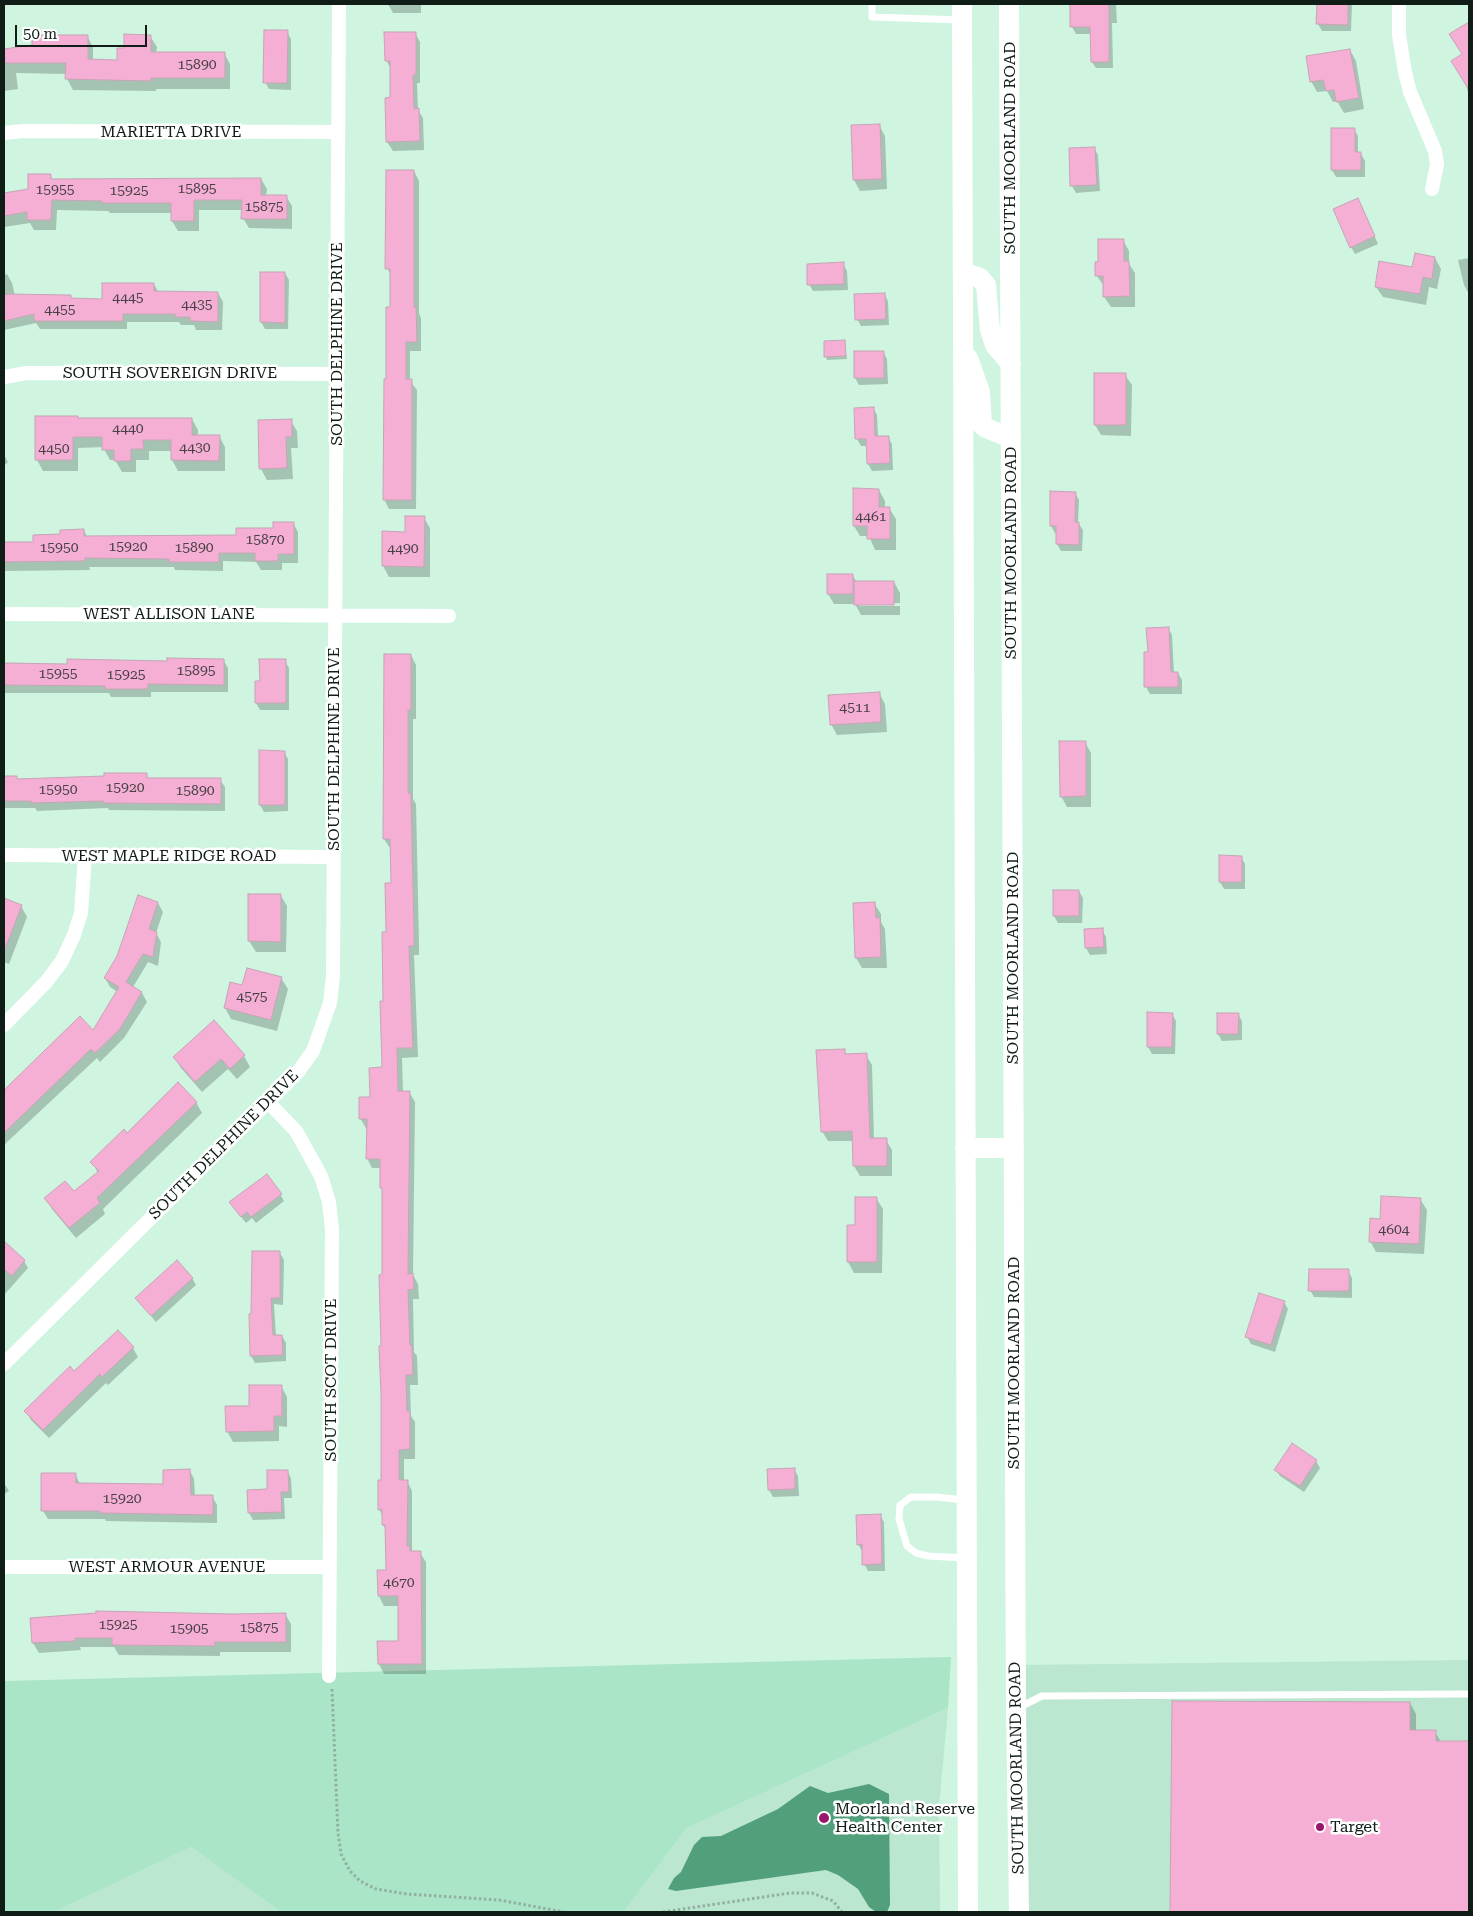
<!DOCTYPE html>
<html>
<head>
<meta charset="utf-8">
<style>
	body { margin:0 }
	#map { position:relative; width:1473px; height:1916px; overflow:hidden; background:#cff4e0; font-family:"Roboto Serif",serif }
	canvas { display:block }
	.frame { position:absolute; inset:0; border:5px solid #0f1d16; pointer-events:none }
	.scale { position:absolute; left:15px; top:25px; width:132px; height:22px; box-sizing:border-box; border:2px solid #0f1d16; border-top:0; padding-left:6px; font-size:15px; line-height:18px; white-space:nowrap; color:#0f1d16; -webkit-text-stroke:4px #fff; paint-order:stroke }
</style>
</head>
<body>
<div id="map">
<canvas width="1473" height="1916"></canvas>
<div class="frame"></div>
<div class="scale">50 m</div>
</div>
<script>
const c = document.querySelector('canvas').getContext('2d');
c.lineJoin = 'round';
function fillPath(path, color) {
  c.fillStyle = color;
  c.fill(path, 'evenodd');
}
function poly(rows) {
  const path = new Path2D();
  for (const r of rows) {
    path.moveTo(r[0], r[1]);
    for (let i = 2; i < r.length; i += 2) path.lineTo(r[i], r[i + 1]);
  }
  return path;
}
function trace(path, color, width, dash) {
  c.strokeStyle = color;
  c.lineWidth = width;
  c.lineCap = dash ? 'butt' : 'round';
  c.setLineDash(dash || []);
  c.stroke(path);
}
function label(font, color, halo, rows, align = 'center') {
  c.font = font + ' "Roboto Serif",serif';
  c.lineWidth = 5;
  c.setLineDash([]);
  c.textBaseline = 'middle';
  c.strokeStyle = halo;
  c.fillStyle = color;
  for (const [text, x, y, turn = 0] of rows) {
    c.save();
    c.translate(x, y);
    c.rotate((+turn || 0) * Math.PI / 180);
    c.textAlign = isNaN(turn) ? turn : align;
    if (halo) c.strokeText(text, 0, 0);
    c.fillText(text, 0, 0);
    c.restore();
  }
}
fillPath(poly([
	[1469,1660,1469,1912,1019,1912,1016,1665],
	[948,1708,939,1807,940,1912,624,1912,687,1828],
	[191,1847,281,1912,54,1912]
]), '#bbe7d0');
fillPath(poly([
	[951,1657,948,1708,687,1828,624,1912,281,1912,191,1847,54,1912,4,1912,4,1681]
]), '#aae5c7');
fillPath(poly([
	[869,1784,889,1794,890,1905,887,1912,876,1912,869,1907,858,1889,838,1875,826,1870,676,1891,668,1889,674,1878,681,1872,694,1845,702,1837,721,1836,778,1809,810,1786,828,1793]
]), '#529f7c');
fillPath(poly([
	[388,4,421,4,421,13,393,13],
	[1072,4,1116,4,1117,23,1112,23,1113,68,1096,68,1092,62,1092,34,1076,34,1072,27],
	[1318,4,1352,4,1351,31,1322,31,1318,24],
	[1469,24,1469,95,1464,79,1463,55,1451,35],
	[287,32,291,39,291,90,269,89,265,82],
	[415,33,420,42,420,83,417,83,418,110,423,118,424,150,393,151,387,142,391,99,391,69,386,60],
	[87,36,93,47,93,60,118,61,126,50,150,36,157,47,156,53,224,53,230,64,230,89,156,89,156,91,73,90,67,79,67,74,16,73,18,89,4,91,4,50],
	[1350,50,1356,61,1364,109,1344,113,1337,101,1333,102,1327,91,1317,92,1311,81],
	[879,125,885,136,887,189,860,191,854,180],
	[1354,129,1358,136,1358,154,1361,154,1365,161,1365,177,1336,177,1332,170],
	[1094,148,1098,155,1100,191,1076,193,1072,186],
	[414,171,419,181,419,313,421,318,421,351,410,351,410,381,417,390,416,509,389,509,384,499,391,308,392,277,387,268],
	[50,176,53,180,261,179,267,189,266,196,286,196,292,206,292,229,249,228,243,218,243,210,199,210,199,231,178,231,172,221,172,213,110,213,108,211,57,210,56,230,34,230,30,223,4,227,4,194,29,190],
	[1362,207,1378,244,1355,254,1351,247],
	[1123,240,1129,251,1129,264,1135,273,1135,307,1111,307,1104,297,1104,286,1097,276,1099,264],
	[1435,258,1441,269,1437,289,1429,287,1426,305,1383,297,1376,287],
	[1469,258,1469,294,1464,285,1458,260],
	[843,264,847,271,848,290,813,291,809,284],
	[261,273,285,273,289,280,288,329,265,329,261,322],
	[7,274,12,283,15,296,70,296,72,299,103,300,154,284,159,293,218,293,223,302,222,330,196,330,194,325,181,325,179,322,127,322,127,329,40,329,36,323,4,330,4,275],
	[884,294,888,301,889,325,861,326,857,319],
	[844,342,847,359,827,360,826,357],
	[883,352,887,359,888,384,859,385,855,378],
	[1125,375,1132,385,1131,436,1101,435,1095,425],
	[873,408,877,415,878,437,888,437,892,444,893,470,872,471,868,464,868,446,861,446,857,439],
	[78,417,79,420,192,419,198,430,198,436,219,436,225,447,225,471,178,471,172,460,172,451,149,451,149,460,136,460,136,472,122,472,115,460,110,460,103,447,78,448,78,471,43,471,37,460],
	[291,421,297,431,298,448,291,448,293,479,267,480,261,469,259,422],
	[4,455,8,462,4,466],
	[879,490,885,501,885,508,889,508,896,519,896,550,875,550,869,536,860,536,854,526],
	[1075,493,1079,500,1078,523,1083,530,1082,551,1061,551,1057,544,1057,533,1055,533,1051,526],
	[424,518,430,528,430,577,389,577,383,566],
	[293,523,298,532,298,563,282,563,282,570,261,570,256,562,223,561,223,571,175,570,174,567,89,567,90,570,4,571,4,543,35,543,84,530,87,537,238,536],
	[852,575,857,582,894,582,900,593,900,603,859,604,859,606,900,606,900,615,861,615,855,604,834,604,828,594],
	[1168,628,1172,635,1174,673,1178,673,1182,680,1182,694,1150,694,1146,687,1149,654],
	[411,655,416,665,416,719,413,719,413,799,416,804,419,943,419,955,414,955,418,1057,402,1058,403,1092,409,1092,415,1102,413,1275,418,1284,419,1299,413,1299,414,1352,417,1356,418,1385,410,1385,411,1416,415,1422,415,1459,404,1459,404,1481,407,1481,412,1491,412,1553,420,1553,426,1562,426,1674,384,1674,379,1664,379,1642,400,1642,400,1606,384,1606,379,1596,387,1572,387,1531,383,1525,383,1517,379,1509,382,1481,383,1276,382,1168,372,1168,367,1158,368,1128,366,1128,360,1118,383,1068,387,934,392,884,392,848,390,848,384,839],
	[223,660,228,668,228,692,151,692,151,697,111,697,109,693,4,693,4,663,68,665],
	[285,661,289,668,289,710,260,710,256,703,261,683],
	[879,693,885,704,887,732,837,735,831,724],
	[1085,742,1091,753,1091,807,1067,807,1061,796],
	[284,752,288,759,288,811,264,812,260,805],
	[146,774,149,779,220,780,225,787,225,811,109,810,108,808,37,811,35,808,4,808,4,777,16,777,18,780],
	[1241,857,1245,864,1245,889,1224,889,1220,882],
	[1079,891,1083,898,1082,923,1058,923,1054,916],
	[281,896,287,906,286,952,256,952,249,941],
	[4,900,21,906,27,917,9,964,4,962],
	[158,903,163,912,156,933,161,942,158,966,148,962,133,987,142,993,147,1002,124,1038,100,1062,97,1058,4,1145,4,1092,80,1018,93,1032,118,992,110,987,105,978],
	[874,903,881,914,881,922,885,929,887,968,862,968,856,958],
	[1102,930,1106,937,1107,954,1090,955,1086,948,1085,931],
	[281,978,288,989,277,1031,231,1019,225,1008,243,986],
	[1172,1014,1176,1021,1175,1054,1152,1054,1148,1047],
	[1238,1014,1242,1021,1242,1040,1222,1041,1218,1034],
	[214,1022,244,1056,250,1067,237,1079,228,1069,202,1092,181,1068,174,1057],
	[844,1050,847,1055,866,1055,872,1065,874,1140,886,1140,892,1150,892,1176,860,1176,854,1166,854,1141,828,1141,822,1131],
	[196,1102,202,1113,103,1209,105,1214,76,1238,52,1209,46,1198,73,1192,98,1173,92,1162,127,1134],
	[280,1194,284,1201,256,1223,252,1218,246,1223,235,1209],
	[876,1198,883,1209,882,1273,854,1273,848,1262,856,1227],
	[1420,1199,1427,1210,1424,1254,1376,1252,1370,1241,1381,1220],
	[4,1242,24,1261,28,1268,4,1295],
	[280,1253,284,1260,283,1305,274,1304,276,1336,282,1336,286,1343,286,1361,255,1363,251,1356],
	[1348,1271,1352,1278,1352,1298,1314,1297,1310,1290],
	[192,1278,196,1285,156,1322,137,1299],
	[1284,1302,1288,1309,1275,1352,1251,1344,1247,1337],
	[118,1332,133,1348,138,1357,108,1385,106,1383,49,1438,31,1420,26,1411,74,1372],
	[281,1386,287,1397,287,1427,279,1426,279,1441,233,1442,227,1431,251,1407],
	[1292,1445,1316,1461,1320,1468,1304,1492,1280,1476,1276,1470],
	[794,1469,798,1476,799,1496,773,1497,769,1490],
	[190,1471,194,1479,195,1497,212,1496,217,1505,217,1523,106,1521,105,1519,48,1519,43,1511,75,1474,80,1484,165,1486],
	[287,1471,291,1478,292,1498,284,1498,285,1519,253,1520,249,1513],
	[4,1483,9,1491,4,1494],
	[880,1515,884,1522,885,1571,868,1571,864,1564,862,1551,858,1544],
	[285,1614,291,1624,291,1652,220,1652,220,1656,119,1655,114,1647,80,1647,81,1650,39,1653,33,1643,31,1619],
	[1173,1702,1410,1703,1416,1714,1416,1732,1435,1732,1441,1742,1469,1742,1469,1912,1171,1912]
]), '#0003');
const building = poly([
	[1070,4,1109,4,1109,62,1091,62,1090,27,1070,27,1070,4],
	[1317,4,1348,4,1348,25,1316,24,1317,4],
	[1469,22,1469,90,1451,61,1462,54,1449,34,1469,22],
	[264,30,288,30,287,83,263,83,264,30],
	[384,32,416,32,416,75,413,75,414,109,419,108,420,141,386,142,385,98,390,97,390,61,385,61,384,32],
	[124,34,151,35,151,52,225,52,225,78,151,78,151,81,65,79,66,63,4,63,4,49,32,45,32,35,88,35,88,59,117,60,117,48,124,48,124,34],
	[1350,49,1359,98,1336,102,1334,90,1326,91,1323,80,1310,82,1306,56,1350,49],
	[880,124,882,179,853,180,851,125,880,124],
	[1331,128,1355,128,1355,152,1361,152,1361,170,1331,170,1331,128],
	[1095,147,1097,185,1070,186,1069,148,1095,147],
	[386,170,414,170,414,307,416,307,417,342,406,342,406,379,412,379,412,500,383,500,384,379,386,379,386,307,390,307,390,269,385,269,386,170],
	[28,174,51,174,51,179,261,178,261,195,287,195,287,219,241,219,242,200,194,200,194,221,171,221,171,203,102,203,102,201,52,200,51,220,27,220,27,212,4,216,4,193,28,189,28,174],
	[1358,198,1375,236,1350,248,1333,209,1358,198],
	[1098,239,1124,239,1124,261,1129,261,1130,296,1103,297,1103,276,1095,276,1095,262,1098,262,1098,239],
	[1415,253,1435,257,1432,279,1423,277,1420,294,1375,287,1379,261,1412,267,1415,253],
	[844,262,844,284,807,285,807,264,844,262],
	[260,272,285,272,285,323,260,322,260,272],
	[102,283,154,283,154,291,218,292,218,322,190,321,190,317,175,317,175,314,123,314,123,321,34,321,34,314,4,321,4,294,71,295,71,298,102,299,102,283],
	[885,293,886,319,855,320,854,294,885,293],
	[845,340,846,356,824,357,824,341,845,340],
	[854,351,884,351,884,378,854,378,854,351],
	[1094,373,1126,373,1126,425,1094,425,1094,373],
	[874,407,875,436,889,436,890,463,867,464,866,439,855,439,854,408,874,407],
	[35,416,78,416,78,418,192,418,192,435,220,435,219,461,171,460,171,440,143,440,144,449,131,449,131,461,114,461,114,450,102,450,102,437,73,437,73,460,35,460,35,416],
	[292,419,292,437,286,437,287,468,259,469,258,420,292,419],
	[853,488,879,489,879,507,890,507,890,539,867,539,867,526,853,526,853,488],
	[1050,491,1076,492,1075,522,1079,522,1079,545,1056,544,1056,526,1050,526,1050,491],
	[405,516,425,516,424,567,382,566,382,531,405,532,405,516],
	[273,522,294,522,294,554,278,554,278,561,255,561,255,553,219,553,219,562,169,562,169,559,85,558,85,561,4,562,4,542,33,542,33,535,60,534,60,530,84,529,84,536,236,535,236,528,273,528,273,522],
	[827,574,853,574,853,594,827,594,827,574],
	[854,581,894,581,894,605,854,605,854,581],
	[1169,627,1171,672,1178,672,1178,687,1144,687,1144,652,1148,652,1146,628,1169,627],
	[384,654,411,654,411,710,408,710,408,793,411,793,414,932,414,946,409,946,413,1048,397,1048,398,1091,410,1091,408,1274,413,1273,414,1289,408,1290,410,1345,412,1345,413,1375,406,1375,407,1411,410,1411,410,1449,399,1450,399,1480,408,1480,407,1546,410,1546,410,1551,421,1551,422,1664,378,1664,377,1641,398,1641,398,1596,378,1596,377,1570,386,1570,385,1525,382,1525,382,1509,378,1510,378,1480,381,1480,381,1394,379,1346,381,1346,379,1275,382,1274,382,1188,380,1188,380,1159,366,1159,367,1119,359,1119,359,1097,370,1097,369,1068,382,1067,380,1001,383,1001,382,932,386,932,385,883,391,883,390,839,383,839,384,654],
	[167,658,224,659,224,685,148,684,148,689,105,689,105,686,4,685,4,663,67,664,67,659,167,661,167,658],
	[259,659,286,659,286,703,255,703,255,681,260,681,259,659],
	[880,692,881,722,830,725,828,695,880,692],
	[1059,741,1086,741,1086,796,1060,797,1059,741],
	[259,750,285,751,285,805,259,805,259,750],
	[104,773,147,773,147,778,221,778,221,804,103,803,103,801,31,803,31,801,4,801,4,776,17,776,17,779,104,776,104,773],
	[1219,855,1242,856,1242,882,1219,882,1219,855],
	[1053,890,1079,890,1079,916,1053,916,1053,890],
	[248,894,281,894,281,942,248,941,248,894],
	[138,895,158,902,149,929,157,932,153,957,143,954,126,982,142,992,120,1029,95,1053,91,1049,4,1133,4,1090,80,1016,93,1030,119,987,104,978,117,956,138,895],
	[4,898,22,905,5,949,4,948,4,898],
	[875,902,876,918,880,917,881,957,855,958,853,903,875,902],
	[1103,928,1104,947,1085,948,1084,929,1103,928],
	[247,968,282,977,271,1020,224,1008,230,982,242,985,247,968],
	[1147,1012,1173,1013,1172,1047,1147,1047,1147,1012],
	[1217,1013,1239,1013,1238,1034,1217,1034,1217,1013],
	[214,1020,245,1055,230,1069,221,1059,195,1082,173,1057,214,1020],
	[845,1049,845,1054,867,1053,870,1138,887,1138,887,1166,853,1166,852,1131,821,1132,816,1050,845,1049],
	[178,1082,197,1102,97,1198,100,1203,69,1228,44,1198,65,1181,74,1191,99,1171,90,1162,124,1129,127,1133,178,1082],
	[267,1174,282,1194,251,1217,247,1212,241,1217,229,1202,267,1174],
	[1381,1196,1421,1198,1419,1244,1369,1242,1370,1218,1380,1219,1381,1196],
	[855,1197,877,1197,877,1262,847,1262,847,1225,855,1225,855,1197],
	[4,1241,25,1260,12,1276,4,1269,4,1241],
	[252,1251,280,1251,280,1298,271,1298,273,1335,282,1335,283,1355,250,1356,249,1314,251,1314,252,1251],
	[177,1260,193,1278,151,1316,135,1298,177,1260],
	[1309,1269,1349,1269,1349,1291,1308,1291,1309,1269],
	[1259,1293,1285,1301,1271,1345,1245,1337,1259,1293],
	[118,1330,134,1347,102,1377,100,1374,43,1430,24,1411,70,1366,74,1371,118,1330],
	[249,1385,282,1385,282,1416,274,1416,274,1431,226,1432,225,1406,249,1406,249,1385],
	[1292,1443,1317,1460,1300,1486,1274,1470,1292,1443],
	[795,1468,795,1489,768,1490,767,1469,795,1468],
	[190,1469,191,1495,213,1495,213,1515,100,1513,100,1511,41,1511,41,1473,76,1473,76,1483,163,1484,163,1470,190,1469],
	[267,1470,288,1470,289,1492,281,1492,282,1512,248,1513,247,1490,267,1489,267,1470],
	[881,1514,882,1564,862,1565,862,1544,857,1545,856,1515,881,1514],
	[96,1611,233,1614,286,1613,286,1642,215,1642,215,1646,112,1645,112,1638,75,1638,76,1641,32,1643,30,1618,96,1613,96,1611],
	[1172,1701,1410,1702,1410,1730,1436,1730,1436,1741,1469,1741,1469,1912,1170,1912,1172,1701]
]);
fillPath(building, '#f5afd4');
trace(building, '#c6a4b5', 1);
trace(poly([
	[332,1689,338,1833,341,1854,350,1871,360,1881,376,1889,407,1894,499,1900,564,1912],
	[663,1912,790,1893,812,1893,833,1901,842,1912]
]), '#92b0a0', 3, [2.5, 2.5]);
trace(poly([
	[872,4,872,17,960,20],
	[965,1500,936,1497,911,1497,900,1505,899,1519,907,1546,916,1553,928,1556,966,1558],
	[1018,1708,1042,1696,1469,1694]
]), '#fff', 7);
trace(poly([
	[1399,4,1399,35,1405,72,1410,92,1435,151,1437,164,1432,189],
	[4,133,23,131,338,132],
	[4,377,27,373,336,374],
	[4,614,449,616],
	[4,855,334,857],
	[4,1025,47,981,62,961,74,935,81,913,85,855],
	[269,1103,296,1131,321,1176,329,1202,332,1229,329,1676],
	[4,1364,298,1072,313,1051,330,1003,333,976,339,4],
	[4,1567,330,1567]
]), '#fff', 14);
trace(poly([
	[962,4,968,1912],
	[1009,4,1016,1710,1019,1912],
	[963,272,980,278,986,285,990,330,995,345,1011,364],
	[968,358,980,392,982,425,986,428,1011,438],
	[965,1148,1014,1148]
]), '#fff', 20);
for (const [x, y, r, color] of [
	[824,1818,6,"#99176d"],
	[1320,1827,5,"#99176d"]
]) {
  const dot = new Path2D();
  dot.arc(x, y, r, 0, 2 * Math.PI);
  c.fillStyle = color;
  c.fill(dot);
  trace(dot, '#fff', 2);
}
label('14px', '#484246', null, [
	["15890",197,65],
	["15895",197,189],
	["15955",55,190],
	["15925",129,191],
	["15875",264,207],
	["4445",128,298],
	["4435",197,305],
	["4455",60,310],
	["4440",128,429],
	["4430",195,448],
	["4450",54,449],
	["4461",871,517],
	["15870",265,540],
	["15920",128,547],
	["15950",59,548],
	["15890",194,548],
	["4490",403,549],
	["15895",196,671],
	["15955",58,674],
	["15925",126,675],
	["4511",855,708],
	["15920",125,788],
	["15950",58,790],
	["15890",195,791],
	["4575",252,997],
	["4604",1394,1230],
	["15920",122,1499],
	["4670",399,1583],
	["15925",118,1625],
	["15875",259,1628],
	["15905",189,1629]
]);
label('16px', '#0f1d16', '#fff', [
	["MARIETTA DRIVE",171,132],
	["SOUTH MOORLAND ROAD",1010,148,-90],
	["SOUTH DELPHINE DRIVE",337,344,-90],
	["SOUTH SOVEREIGN DRIVE",170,373],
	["SOUTH MOORLAND ROAD",1011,553,-90],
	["WEST ALLISON LANE",169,614],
	["SOUTH DELPHINE DRIVE",334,749,-90],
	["WEST MAPLE RIDGE ROAD",169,856],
	["SOUTH MOORLAND ROAD",1013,958,-90],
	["SOUTH DELPHINE DRIVE",224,1145,-45],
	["SOUTH MOORLAND ROAD",1014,1363,-90],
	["SOUTH SCOT DRIVE",331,1380,-90],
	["WEST ARMOUR AVENUE",167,1567],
	["SOUTH MOORLAND ROAD",1017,1768,-91]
]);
label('16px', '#0f1d16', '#fff', [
	["Moorland Reserve",835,1809],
	["Health Center",835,1827],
	["Target",1330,1827]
], 'left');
</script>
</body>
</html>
